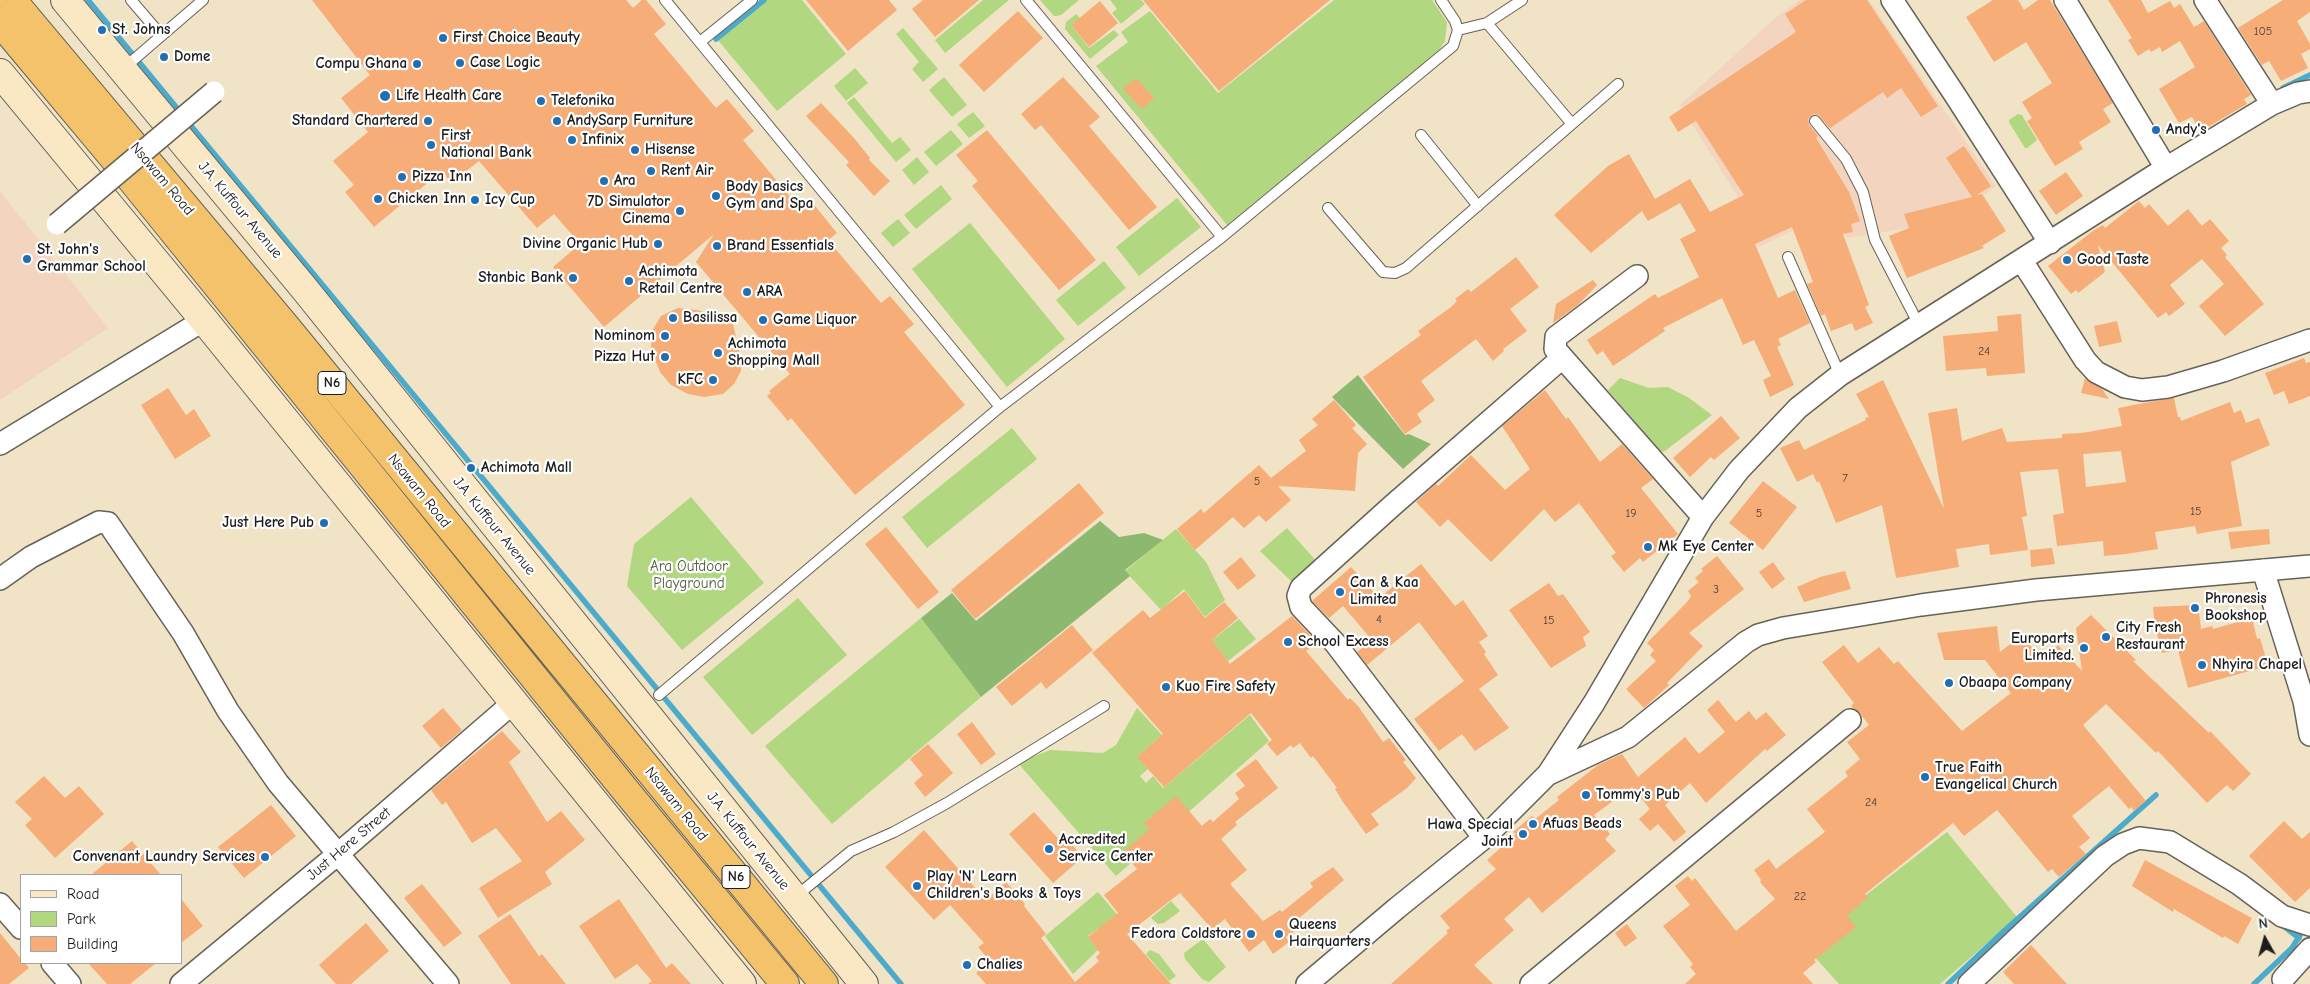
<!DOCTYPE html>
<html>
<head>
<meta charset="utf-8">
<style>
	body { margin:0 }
	#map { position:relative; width:2310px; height:984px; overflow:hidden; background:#f0e3c6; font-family:"Comic Neue",sans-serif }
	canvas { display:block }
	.legend { position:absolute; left:20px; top:874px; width:162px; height:90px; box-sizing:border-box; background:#fff; border:1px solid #a4a4a4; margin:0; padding:6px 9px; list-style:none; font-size:15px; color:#1c1c1c }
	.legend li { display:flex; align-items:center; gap:10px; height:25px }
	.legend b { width:25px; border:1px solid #a4a4a4 }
	.north { position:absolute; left:2240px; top:914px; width:50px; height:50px; -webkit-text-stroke:4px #fff; paint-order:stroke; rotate:353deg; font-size:14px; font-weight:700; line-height:20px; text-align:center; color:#1c1c1c }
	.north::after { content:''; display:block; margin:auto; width:18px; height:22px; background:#1c1c1c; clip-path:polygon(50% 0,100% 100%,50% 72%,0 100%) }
</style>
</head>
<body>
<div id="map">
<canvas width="2310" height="984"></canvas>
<ul class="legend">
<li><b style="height:6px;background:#fae7c3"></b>Road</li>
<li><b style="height:14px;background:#b1d781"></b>Park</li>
<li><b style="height:14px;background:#f6ad78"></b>Building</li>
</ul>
<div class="north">N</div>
</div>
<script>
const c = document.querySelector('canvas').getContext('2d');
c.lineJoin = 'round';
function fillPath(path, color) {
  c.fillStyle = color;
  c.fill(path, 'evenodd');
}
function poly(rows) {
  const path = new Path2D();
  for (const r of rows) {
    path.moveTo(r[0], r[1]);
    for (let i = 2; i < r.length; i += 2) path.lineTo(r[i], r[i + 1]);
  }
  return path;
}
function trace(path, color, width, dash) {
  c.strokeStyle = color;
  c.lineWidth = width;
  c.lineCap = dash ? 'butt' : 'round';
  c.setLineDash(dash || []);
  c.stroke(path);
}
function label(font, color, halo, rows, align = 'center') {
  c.font = font + ' "Comic Neue",sans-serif';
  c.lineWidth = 4.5;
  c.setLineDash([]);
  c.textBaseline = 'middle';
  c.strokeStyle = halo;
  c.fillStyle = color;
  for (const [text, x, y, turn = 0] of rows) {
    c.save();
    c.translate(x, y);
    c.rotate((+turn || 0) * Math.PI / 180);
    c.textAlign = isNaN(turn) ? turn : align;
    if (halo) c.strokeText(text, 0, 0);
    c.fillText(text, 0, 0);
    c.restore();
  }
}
fillPath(poly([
	[1800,0,1869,0,1996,186,1981,197,1931,224,1847,238,1833,211,1759,247,1737,211,1742,203,1680,105,1774,19],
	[0,191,108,328,0,400]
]), '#f3d4bf');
fillPath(poly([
	[765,0,802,0,846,54,777,111,717,39],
	[983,0,1009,0,945,53,935,40],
	[1040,0,1079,0,1061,15,1056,16,1054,16],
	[1110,0,1141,0,1145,4,1121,24,1112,13,1117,9],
	[1334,0,1432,0,1447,22,1445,41,1439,50,1227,225,1096,66,1128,42,1121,32,1150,11,1218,93],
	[1076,14,1080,18,1071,25,1089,48,1114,30,1119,35,1090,59,1065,29,1066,22],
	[903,28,938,69,923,82,912,69,919,62,896,34],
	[855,68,868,83,846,101,834,86],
	[944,77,967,105,952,117,929,90],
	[854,97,892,143,900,137,911,150,896,162,847,103],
	[973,112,985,126,969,138,957,124],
	[2018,114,2022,115,2037,140,2027,148,2025,148,2009,122,2009,120],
	[951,130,963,144,936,166,924,152],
	[917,157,929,172,914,185,902,170],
	[941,185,952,199,916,229,904,215],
	[1177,198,1201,227,1139,276,1116,247],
	[898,219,910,233,893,247,881,233],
	[970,223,1065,339,1007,387,912,269],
	[1104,261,1126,288,1078,326,1056,300],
	[1620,378,1649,388,1668,387,1689,398,1712,415,1665,451,1660,452,1608,390],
	[1012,428,1037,459,927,548,902,517],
	[691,497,764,583,682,650,627,586,634,544],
	[1287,528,1317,562,1294,584,1260,551],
	[1176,529,1206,562,1225,600,1205,617,1184,589,1161,610,1125,571],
	[798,598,847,655,752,735,703,677],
	[921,618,981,697,832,824,765,746],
	[1239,619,1256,639,1228,661,1211,641],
	[1137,708,1162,735,1137,757,1148,769,1140,776,1146,783,1153,776,1163,788,1250,715,1269,741,1116,876,1018,763,1050,750,1103,753,1116,745],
	[1947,832,2017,917,1940,984,1839,984,1803,944],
	[1098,892,1126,925,1107,940,1098,929,1088,936,1098,950,1073,974,1045,936],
	[1171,901,1180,911,1164,923,1158,924,1151,918],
	[1203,939,1226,967,1209,982,1202,979,1185,959,1184,953],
	[1150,950,1159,954,1176,976,1169,981,1146,954]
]), '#b1d781');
fillPath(poly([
	[1358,375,1405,435,1409,434,1431,444,1403,469,1332,397],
	[1100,521,1119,537,1144,533,1163,540,1125,570,1130,576,981,697,921,618,952,593,976,621]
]), '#8cb86f');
trace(poly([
	[88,0,181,113],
	[716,39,764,0],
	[2283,88,2310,75],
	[187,121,901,984],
	[2281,924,2299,938],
	[1948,984,2004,931,2156,795],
	[2254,984,2292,948,2300,935]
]), '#4caaca', 5.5);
fillPath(poly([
	[312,0,626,0,633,8,642,0,646,0,666,24,654,34,716,108,727,99,754,131,743,140,801,210,811,201,837,233,828,240,881,303,890,296,914,324,904,332,965,405,855,495,791,418,788,421,767,396,771,393,769,391,790,374,696,262,714,234,604,327,553,267,580,244,554,214,537,228,479,161,451,183,442,171,374,227,345,192,354,185,333,161,368,132,341,98,370,75],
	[806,0,889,0,897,10,848,51],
	[923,0,979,0,935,37,912,9],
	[1143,0,1330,0,1219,91],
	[1806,0,1867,0,1938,106,1921,117,1901,88,1887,98,1883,92,1830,128,1818,115,1813,114,1808,119,1809,125,1818,136,1816,138,1849,192,1860,221,1851,224,1853,232,1843,234,1869,305,1865,307,1873,323,1855,331,1852,323,1831,331,1825,314,1821,316,1807,284,1813,282,1792,227,1755,244,1778,298,1795,290,1810,323,1778,339,1781,345,1777,347,1794,385,1770,397,1763,380,1771,376,1754,340,1743,345,1722,298,1663,328,1665,331,1613,366,1603,351,1597,355,1587,340,1655,294,1658,298,1699,277,1680,239,1696,231,1680,203,1648,221,1642,211,1591,253,1554,215,1608,166,1629,154,1655,199,1690,179,1710,212,1744,195,1696,121,1678,132,1669,117,1796,32,1785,14],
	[1993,0,2018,0,2024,10,2038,0,2050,0,2113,103,2103,109,2111,122,2079,142,2083,149,2055,166,2027,121,2032,118,2022,102,2052,83,2026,42,1994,62,1966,17],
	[2108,0,2141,0,2148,13,2170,1,2174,8,2180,4,2194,27,2204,21,2251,95,2244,99,2247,104,2201,131,2192,117,2179,123,2159,89,2195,67,2180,41,2162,52,2160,47,2151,52,2149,49,2138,56,2128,40,2132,38],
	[2283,0,2310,0,2310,12,2297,21,2310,44,2310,49,2301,54,2308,68,2281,81,2269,61,2262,65,2238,28],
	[1100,1,1118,23,1089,47,1071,25],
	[1018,11,1043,38,984,92,959,65],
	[1063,77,1100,117,1089,126,1157,207,1129,230,1041,125,1035,130,1021,114],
	[1136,78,1154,98,1142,109,1123,89],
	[821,103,854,138,870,158,869,160,890,181,874,196,846,165,849,162,806,116],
	[987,130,1096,260,1059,290,972,186,978,181,956,155],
	[1964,146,1991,186,1977,195,1982,194,2006,231,1982,246,1984,248,1907,278,1889,236,1909,228,1904,214,1972,197,1946,158],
	[2066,172,2083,196,2056,215,2039,191],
	[2139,201,2145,208,2149,204,2168,226,2188,209,2202,226,2210,219,2229,241,2221,248,2227,255,2225,257,2264,304,2225,336,2199,306,2224,284,2202,259,2170,285,2185,304,2169,316,2166,312,2158,318,2098,245,2105,272,2078,293,2076,290,2071,294,2048,266,2094,230,2103,225,2105,228],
	[1516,257,1539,287,1510,309,1527,331,1503,349,1504,351,1493,361,1476,339,1421,381,1435,400,1417,414,1422,422,1405,434,1363,377,1421,335,1418,331,1451,307,1457,301,1455,299,1468,289,1471,292],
	[1593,280,1597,285,1578,305,1553,323,1556,304],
	[678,308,697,310,732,320,741,358,741,371,734,384,723,394,704,397,688,394,671,385,660,372,651,349,652,331,661,316],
	[2021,314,2025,373,1987,376,1986,368,1946,371,1943,336,1998,331,1997,316],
	[2117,321,2122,342,2099,347,2094,326],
	[2304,358,2306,363,2310,362,2310,396,2289,404,2284,391,2274,395,2265,373],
	[2085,378,2102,389,2109,399,2081,393],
	[1883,380,1944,509,1928,413,1957,408,1962,441,2002,428,2007,442,2062,438,2062,434,2082,433,2122,426,2118,408,2155,401,2174,398,2178,417,2180,417,2181,421,2230,402,2234,413,2241,410,2246,423,2259,418,2270,445,2231,462,2242,526,2197,534,2195,526,2155,532,2158,549,2126,554,2104,556,2103,541,2057,546,2053,515,2064,513,2058,469,2020,472,2027,516,2022,517,2028,550,1990,555,1989,544,1956,549,1959,567,1896,578,1882,505,1836,523,1819,481,1817,483,1813,474,1797,482,1780,448,1799,440,1804,450,1866,420,1865,418,1869,417,1856,394],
	[2121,451,2126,482,2086,487,2083,454],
	[168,388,186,415,194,409,211,436,175,459,141,405],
	[1545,390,1566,419,1568,417,1600,462,1622,444,1653,479,1641,488,1678,534,1643,562,1640,558,1624,572,1611,556,1616,553,1579,503,1555,522,1544,509,1491,562,1448,519,1440,527,1416,502,1436,484,1438,486,1471,455,1505,490,1530,469,1502,426],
	[1334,400,1356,425,1352,428,1367,444,1358,453,1355,491,1278,486,1291,500,1266,522,1259,515,1244,528,1233,517,1195,550,1177,529,1201,509,1204,513,1259,465,1271,478,1306,451,1299,440,1318,425,1312,419],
	[1721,416,1740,438,1714,460,1711,457,1690,477,1673,458],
	[1763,481,1797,507,1763,550,1729,523],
	[1079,483,1104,513,975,619,951,590],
	[886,527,939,592,918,609,865,544],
	[2269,529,2270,544,2231,549,2228,532],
	[2052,548,2055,564,2031,567,2030,550],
	[1717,556,1744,589,1689,633,1703,646,1667,683,1669,685,1644,708,1626,689,1656,661,1650,655,1654,650,1647,643,1688,601,1691,596,1688,591,1699,582,1695,578,1703,571,1701,569],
	[1241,557,1256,576,1238,590,1223,572],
	[1773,562,1785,579,1772,589,1759,572],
	[1421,564,1455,606,1463,600,1488,636,1479,642,1486,652,1484,654,1498,675,1479,689,1509,728,1475,751,1462,734,1439,751,1414,719,1464,681,1419,622,1367,665,1357,652,1372,640,1343,606,1329,618,1312,601,1351,567,1379,598],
	[1845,571,1851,589,1804,602,1797,587,1820,577],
	[1549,583,1558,596,1563,594,1590,632,1583,637,1586,646,1551,668,1509,610],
	[1185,591,1205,618,1224,602,1238,618,1212,640,1230,664,1292,616,1309,634,1315,644,1306,651,1348,700,1350,698,1358,706,1383,742,1389,738,1406,760,1403,762,1416,778,1407,788,1371,814,1379,825,1366,834,1343,802,1335,789,1337,788,1313,756,1311,758,1300,743,1293,748,1291,745,1277,756,1267,744,1272,740,1251,713,1164,787,1137,757,1163,734,1092,653,1143,610,1150,618],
	[2198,605,2201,629,2212,626,2213,629,2252,618,2257,639,2260,638,2268,666,2188,688,2178,650,2162,653,2155,626,2153,607],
	[2091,615,2136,660,2133,661,2209,733,2210,731,2251,774,2233,791,2227,785,2207,803,2158,751,2156,753,2106,704,2083,725,2146,801,2134,811,2131,807,2129,809,2109,786,2072,816,2090,838,2079,847,2086,854,2059,877,2052,869,2048,872,1997,810,1964,836,1953,823,1865,894,1868,897,1847,916,1856,927,1814,960,1816,962,1803,973,1813,984,1685,984,1696,974,1690,967,1693,964,1663,926,1690,905,1675,886,1688,876,1692,881,1695,878,1736,931,1775,899,1760,882,1761,880,1754,870,1769,859,1776,869,1825,832,1807,809,1848,776,1845,772,1860,759,1847,742,1869,725,1859,712,1851,706,1854,703,1822,662,1844,645,1858,663,1879,647,1894,664,1898,661,1962,731,2011,693,1985,660,1944,660,1937,633,1997,626,2000,652,2022,635,2039,657,2040,661,2058,645,2082,671,2076,628],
	[1072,625,1093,650,1046,689,1041,682,1012,706,996,687],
	[1718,700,1736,722,1749,711,1756,720,1766,712,1786,735,1767,751,1765,749,1706,803,1690,783,1665,805,1686,832,1674,842,1658,824,1650,831,1639,819,1650,809,1632,787,1594,815,1610,834,1605,839,1616,851,1542,913,1529,897,1504,919,1514,930,1474,965,1493,984,1391,984,1448,933,1446,931,1450,928,1440,916,1496,869,1487,860,1516,834,1513,832,1532,816,1535,819,1559,800,1557,797,1598,765,1622,754,1638,777,1685,737,1699,754,1725,732,1707,710],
	[443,708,462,730,441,748,422,726],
	[972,722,996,754,981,765,957,734],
	[502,731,521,752,509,762,547,822,561,811,585,840,545,872,552,884,498,918,479,888,522,861,496,828,472,843,446,802,442,805,431,790],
	[928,744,953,773,925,797,914,783,923,775,910,759],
	[1256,759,1278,788,1235,822,1237,825,1221,839,1247,870,1230,884,1263,921,1280,910,1282,912,1313,887,1310,883,1333,867,1344,880,1291,925,1295,931,1286,937,1289,942,1273,954,1264,940,1249,952,1225,919,1212,929,1180,893,1127,934,1171,984,986,984,976,973,990,961,978,947,984,943,950,905,934,920,885,867,924,830,986,900,1006,882,1025,904,1024,906,1046,934,1041,938,1075,982,1099,961,1096,957,1100,953,1088,937,1118,913,1104,895,1137,869,1123,852,1150,829,1144,823,1176,796,1202,826,1210,819,1213,822,1239,799,1235,793,1245,786,1236,774],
	[44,776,65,798,79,786,104,814,55,858,25,825,32,819,15,802],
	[271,805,296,836,244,878,218,847],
	[1034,812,1061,842,1065,837,1083,857,1053,883,1009,834],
	[2284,821,2302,839,2310,832,2310,888,2295,902,2249,856],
	[132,841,161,875,91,875],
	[2145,860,2252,918,2238,944,2224,936,2223,938,2174,909,2173,912,2132,886],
	[422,884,462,933,444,947,404,898],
	[181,899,203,926,181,943],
	[619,899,666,968,672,963,691,984,648,984,652,981,637,964,615,979,579,926],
	[510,914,539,956,542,954,566,984,511,984,478,936],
	[366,923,389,951,351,984,336,984,319,965],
	[1627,924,1637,938,1625,947,1615,933],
	[0,933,21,959,21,963,25,963,29,968,9,984,0,984],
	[2031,945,2054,970,2067,984,2014,984,2003,972],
	[88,963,156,963,130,984,107,984]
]), '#f6ad78');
const lane = poly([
	[131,0,161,35],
	[665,0,1000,407],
	[1026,0,1222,237],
	[1487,23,1572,124],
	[1458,30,1487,23,1522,0],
	[700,42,752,0],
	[124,68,203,0],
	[1815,121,1846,159,1863,192,1875,240,1919,325],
	[1421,135,1478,206],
	[1328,208,1383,272,1395,273,1406,268,1618,84],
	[1788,257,1840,375],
	[659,695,1000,407,1222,237,1453,46,1458,30,1455,21,1441,0],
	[795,897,851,851,894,832,947,803,1104,706]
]);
const street = poly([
	[1892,0,1955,95,2050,243],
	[2065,0,2166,168],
	[2205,0,2272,104],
	[2022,261,2085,360,2096,372,2125,387,2142,390,2168,387,2223,371,2310,340],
	[1637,276,1556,337,1555,349,1703,517],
	[0,444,204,320],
	[2263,570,2304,701,2310,735],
	[0,579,31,557,99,522,108,523,183,633,228,711,278,783,448,984],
	[1549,774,1628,737,1746,642,1758,635,1783,628,1921,605,2036,590,2310,566],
	[1484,838,1335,643,1301,607,1298,596,1301,588,1393,505,1562,358],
	[0,904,21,928],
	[52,963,70,984],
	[2283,979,2310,949],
	[181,984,338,854,514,702],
	[1307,984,1397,908,1484,838,1548,774,1594,703,1703,517,1739,470,1798,408,1840,375,2166,168,2272,104,2298,93,2310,91],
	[1531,984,1850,720],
	[1969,984,2105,856,2123,844,2139,838,2170,842,2239,884,2282,916,2310,925]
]);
const secondary = poly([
	[65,0,303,287,864,984],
	[0,73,204,320,742,984]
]);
const highway = poly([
	[12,0,287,328,824,984],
	[0,22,122,168,626,791,785,984]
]);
trace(lane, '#666258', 12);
trace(street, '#666258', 24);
trace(secondary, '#666258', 30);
trace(highway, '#666258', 30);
trace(lane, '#fff', 10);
trace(street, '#fff', 21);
trace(secondary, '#fae7c3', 28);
trace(highway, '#f3c26a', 28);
const streetBridge = poly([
	[57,224,214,92]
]);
trace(streetBridge, '#666258', 24, []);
trace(streetBridge, '#fff', 21);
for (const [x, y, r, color] of [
	[102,30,5,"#1f6fb2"],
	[443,38,5,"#1f6fb2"],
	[164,57,5,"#1f6fb2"],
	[460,63,5,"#1f6fb2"],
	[417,64,5,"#1f6fb2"],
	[385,96,6,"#1f6fb2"],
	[541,101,5,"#1f6fb2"],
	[428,121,5,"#1f6fb2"],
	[557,121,5,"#1f6fb2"],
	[2156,130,5,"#1f6fb2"],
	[572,140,5,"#1f6fb2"],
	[431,145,5,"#1f6fb2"],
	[635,150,5,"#1f6fb2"],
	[651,171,5,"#1f6fb2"],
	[402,177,5,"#1f6fb2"],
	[604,181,5,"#1f6fb2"],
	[716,196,5,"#1f6fb2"],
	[378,199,5,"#1f6fb2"],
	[475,200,5,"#1f6fb2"],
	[680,211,5,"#1f6fb2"],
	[658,244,5,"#1f6fb2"],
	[717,246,5,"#1f6fb2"],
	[27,259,5,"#1f6fb2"],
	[2067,260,5,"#1f6fb2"],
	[573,278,5,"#1f6fb2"],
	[629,281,5,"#1f6fb2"],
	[747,292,5,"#1f6fb2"],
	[673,318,5,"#1f6fb2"],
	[763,320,5,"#1f6fb2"],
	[665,336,5,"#1f6fb2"],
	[718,353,5,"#1f6fb2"],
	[665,357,5,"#1f6fb2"],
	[713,380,5,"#1f6fb2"],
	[471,468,5,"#1f6fb2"],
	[324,523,5,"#1f6fb2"],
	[1648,547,5,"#1f6fb2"],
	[1340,592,5,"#1f6fb2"],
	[2195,608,5,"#1f6fb2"],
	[2106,637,5,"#1f6fb2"],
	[1288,642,5,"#1f6fb2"],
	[2084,648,5,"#1f6fb2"],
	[2202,665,5,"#1f6fb2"],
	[1949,683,5,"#1f6fb2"],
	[1166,687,5,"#1f6fb2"],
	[1925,777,5,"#1f6fb2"],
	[1586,795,5,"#1f6fb2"],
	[1533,824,5,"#1f6fb2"],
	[1523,834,5,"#1f6fb2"],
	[1049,849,5,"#1f6fb2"],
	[265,857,5,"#1f6fb2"],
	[917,886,5,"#1f6fb2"],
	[1251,934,5,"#1f6fb2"],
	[1279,934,5,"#1f6fb2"],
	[967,965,5,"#1f6fb2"]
]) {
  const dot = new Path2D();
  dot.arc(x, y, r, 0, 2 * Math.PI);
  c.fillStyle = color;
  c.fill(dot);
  trace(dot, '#fff', 2);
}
label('12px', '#524033', null, [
	["105",2263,32],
	["24",1984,352],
	["7",1845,479],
	["5",1257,482],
	["15",2196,512],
	["19",1631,514],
	["5",1759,514],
	["3",1716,590],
	["4",1379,620],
	["15",1549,621],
	["24",1871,803],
	["22",1800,897]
]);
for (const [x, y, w] of [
	[332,383,28],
	[736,877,28]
]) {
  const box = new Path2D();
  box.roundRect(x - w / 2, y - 11.5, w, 23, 4);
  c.fillStyle = '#fff';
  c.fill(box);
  trace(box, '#1c1c1c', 1);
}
label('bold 14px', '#1c1c1c', null, [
	["N6",332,383],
	["N6",736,877]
]);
label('bold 15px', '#1c1c1c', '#fff', [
	["St. Johns",112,30],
	["First Choice Beauty",453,38],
	["Dome",174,57],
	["Case Logic",470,63],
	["Compu Ghana",407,64,"right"],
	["Life Health Care",396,96],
	["Telefonika",551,101],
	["Standard Chartered",418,121,"right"],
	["AndySarp Furniture",567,121],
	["Andy's",2166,130],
	["First",441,136],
	["National Bank",441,153],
	["Infinix",582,140],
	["Hisense",645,150],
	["Rent Air",661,171],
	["Pizza Inn",412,177],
	["Ara",614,181],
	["Body Basics",726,187],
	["Gym and Spa",726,204],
	["Chicken Inn",388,199],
	["Icy Cup",485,200],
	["7D Simulator",670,202,"right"],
	["Cinema",670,219,"right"],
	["Divine Organic Hub",648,244,"right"],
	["Brand Essentials",727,246],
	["St. John's",37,250],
	["Grammar School",37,267],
	["Good Taste",2077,260],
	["Achimota",639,272],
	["Retail Centre",639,289],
	["Stanbic Bank",563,278,"right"],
	["ARA",757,292],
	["Basilissa",683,318],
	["Game Liquor",773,320],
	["Nominom",655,336,"right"],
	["Achimota",728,344],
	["Shopping Mall",728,361],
	["Pizza Hut",655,357,"right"],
	["KFC",703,380,"right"],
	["Achimota Mall",481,468],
	["Just Here Pub",314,523,"right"],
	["Mk Eye Center",1658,547],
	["Can & Kaa",1350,583],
	["Limited",1350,600],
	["Phronesis",2205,599],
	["Bookshop",2205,616],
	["City Fresh",2116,628],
	["Restaurant",2116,645],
	["Europarts",2074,639,"right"],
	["Limited.",2074,656,"right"],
	["School Excess",1298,642],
	["Nhyira Chapel",2212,665],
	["Obaapa Company",1959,683],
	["Kuo Fire Safety",1176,687],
	["True Faith",1935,768],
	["Evangelical Church",1935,785],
	["Tommy's Pub",1596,795],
	["Afuas Beads",1543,824],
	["Hawa Special",1513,825,"right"],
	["Joint",1513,842,"right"],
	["Accredited",1059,840],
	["Service Center",1059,857],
	["Convenant Laundry Services",255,857,"right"],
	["Play 'N' Learn",927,877],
	["Children's Books & Toys",927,894],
	["Queens",1289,925],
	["Hairquarters",1289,942],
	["Fedora Coldstore",1241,934,"right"],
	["Chalies",977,965]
], 'left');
label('15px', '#1c1c1c', '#fff', [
	["Nsawam Road",162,179,50],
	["J.A. Kuffour Avenue",240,210,50],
	["Nsawam Road",419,491,51],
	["J.A. Kuffour Avenue",494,526,51],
	["Nsawam Road",676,804,51],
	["J.A. Kuffour Avenue",748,841,51],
	["Just Here Street",349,844,-40]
]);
label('15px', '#505d3f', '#fff', [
	["Ara Outdoor",689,567],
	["Playground",689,584]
]);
</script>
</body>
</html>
